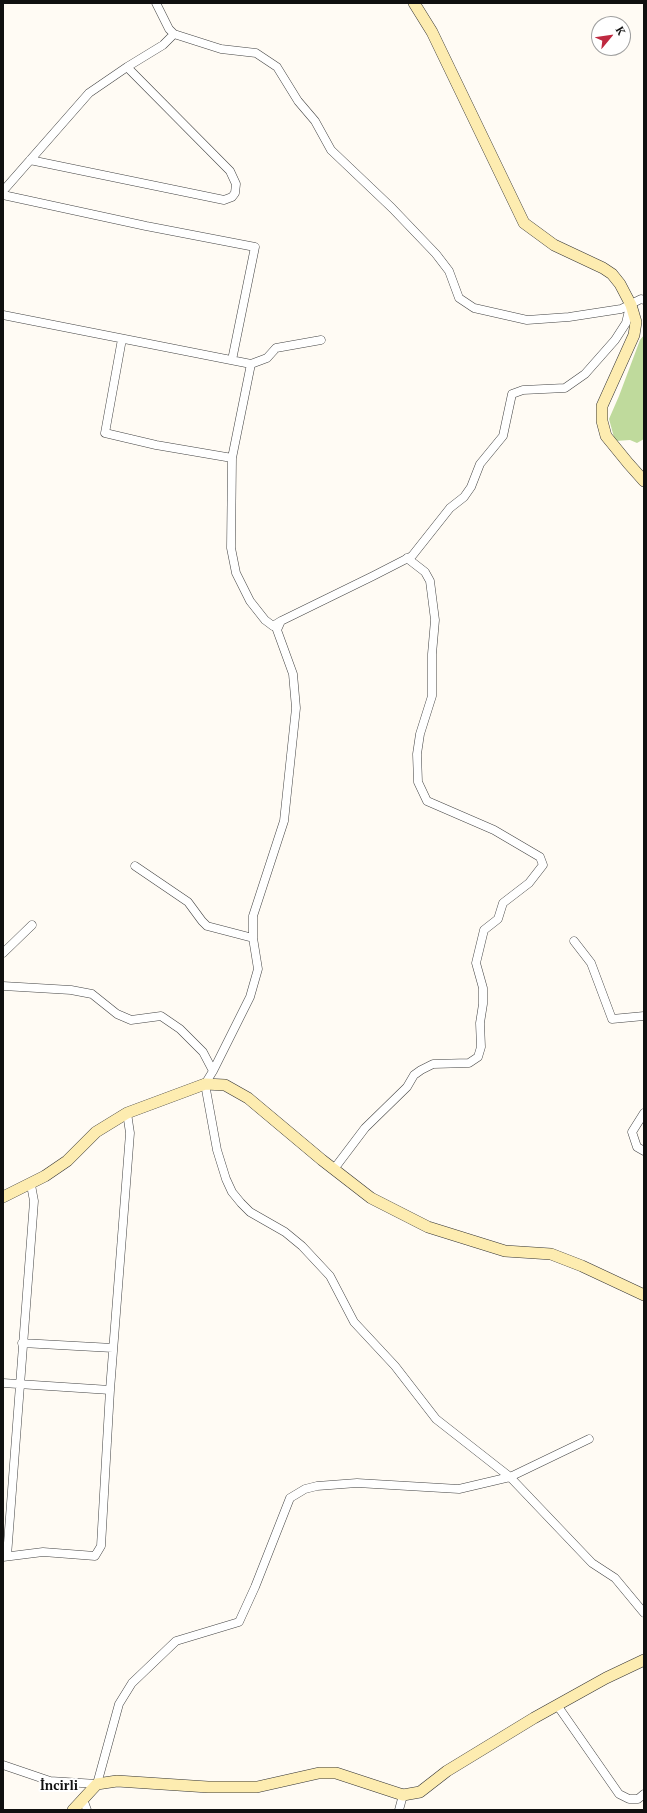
<!DOCTYPE html>
<html>
<head>
<meta charset="utf-8">
<style>
	body { margin:0 }
	#map { position:relative; width:647px; height:1813px; overflow:hidden; background:#fffbf4; font-family:"PT Serif",serif }
	canvas { display:block }
	.frame { position:absolute; inset:0; border:4px solid #101010; pointer-events:none }
	.north { position:absolute; left:591px; top:16px; width:40px; height:40px; box-sizing:border-box; background:#fff; border:1px solid #9f9f9f; border-radius:50%; rotate:61deg; font-size:11px; font-weight:700; line-height:16px; text-align:center; color:#101010 }
	.north::after { content:''; display:block; margin:auto; width:14px; height:18px; background:#bf2940; clip-path:polygon(50% 0,100% 100%,50% 72%,0 100%) }
</style>
</head>
<body>
<div id="map">
<canvas width="647" height="1813"></canvas>
<div class="frame"></div>
<div class="north">K</div>
</div>
<script>
const c = document.querySelector('canvas').getContext('2d');
c.lineJoin = 'round';
function fillPath(path, color) {
  c.fillStyle = color;
  c.fill(path, 'evenodd');
}
function poly(rows) {
  const path = new Path2D();
  for (const r of rows) {
    path.moveTo(r[0], r[1]);
    for (let i = 2; i < r.length; i += 2) path.lineTo(r[i], r[i + 1]);
  }
  return path;
}
function trace(path, color, width, dash) {
  c.strokeStyle = color;
  c.lineWidth = width;
  c.lineCap = dash ? 'butt' : 'round';
  c.setLineDash(dash || []);
  c.stroke(path);
}
function label(font, color, halo, rows, align = 'center') {
  c.font = font + ' "PT Serif",serif';
  c.lineWidth = 4;
  c.setLineDash([]);
  c.textBaseline = 'middle';
  c.strokeStyle = halo;
  c.fillStyle = color;
  for (const [text, x, y, turn = 0] of rows) {
    c.save();
    c.translate(x, y);
    c.rotate((+turn || 0) * Math.PI / 180);
    c.textAlign = isNaN(turn) ? turn : align;
    if (halo) c.strokeText(text, 0, 0);
    c.fillText(text, 0, 0);
    c.restore();
  }
}
fillPath(poly([
	[644,335,644,439,637,443,630,440,615,441,609,419,619,396,640,340]
]), '#bfda9c');
const street = poly([
	[156,3,169,29,174,34,221,49,256,53,277,67,298,101,315,121,331,150,392,208,436,254,449,271,459,298,474,308,527,320,569,317,621,309,641,299,644,300],
	[30,160,224,200,232,197,235,193,236,184,230,171,127,67],
	[3,191,89,93,127,67,163,45,174,34],
	[3,195,146,226,255,247,232,360],
	[3,315,251,364],
	[122,339,105,433,156,445,232,458],
	[281,621,273,626,265,620,250,601,236,573,231,548,232,458,251,364,267,358,276,348,321,340],
	[135,866,188,902,202,921,207,926,253,938],
	[574,941,591,963,612,1019,644,1016],
	[3,953,32,925],
	[3,986,71,990,92,994,117,1014,131,1020,161,1016,180,1029,203,1052,213,1071,205,1084,217,1150,226,1179,232,1192,241,1203,250,1212,285,1232,302,1246,330,1276,354,1322,395,1366,436,1419,510,1477,592,1563,615,1578,644,1613],
	[213,1071,250,997,258,969,253,938,253,916,284,821,296,708,293,674,277,630,281,621,373,576,412,556,450,508,464,497,471,487,480,464,503,436,512,394,523,390,565,388,585,374,615,340,626,323,630,306],
	[644,1113,632,1132,637,1147,644,1151],
	[334,1169,365,1128,407,1087,414,1075,421,1070,433,1064,469,1063,478,1057,481,1047,480,1023,483,1004,483,988,476,963,484,930,498,919,503,903,529,883,543,865,540,857,494,830,427,801,418,782,417,754,420,734,432,696,432,654,435,620,430,581,425,572,407,558],
	[22,1343,113,1348],
	[3,1383,110,1390],
	[7,1556,34,1201,31,1185],
	[3,1557,43,1552,95,1556,101,1546,110,1390,130,1133,127,1113],
	[557,1705,619,1794,629,1799,638,1799,644,1794],
	[3,1765,50,1781,97,1784,119,1704,132,1683,176,1641,239,1622,255,1587,290,1498,305,1489,317,1486,357,1483,459,1489,510,1477,589,1439],
	[83,1799,87,1810],
	[399,1810,403,1795]
]);
const secondary = poly([
	[414,3,432,32,524,223,554,245,603,268,612,274,620,284,631,305,636,322,634,335,602,406,602,421,606,436,628,463,644,481],
	[3,1197,45,1176,67,1161,96,1132,127,1113,205,1084,225,1085,248,1098,322,1160,371,1198,428,1227,505,1251,551,1254,582,1266,644,1295],
	[73,1810,97,1784,117,1781,208,1787,257,1787,319,1773,336,1773,403,1795,420,1792,447,1771,534,1718,606,1678,644,1660]
]);
trace(street, '#434343', 9);
trace(secondary, '#323232', 12);
trace(street, '#fff', 8);
trace(secondary, '#fdecb0', 11);
label('bold 13px', '#101010', '#fff', [
	["İncirli",59,1786]
]);
</script>
</body>
</html>
